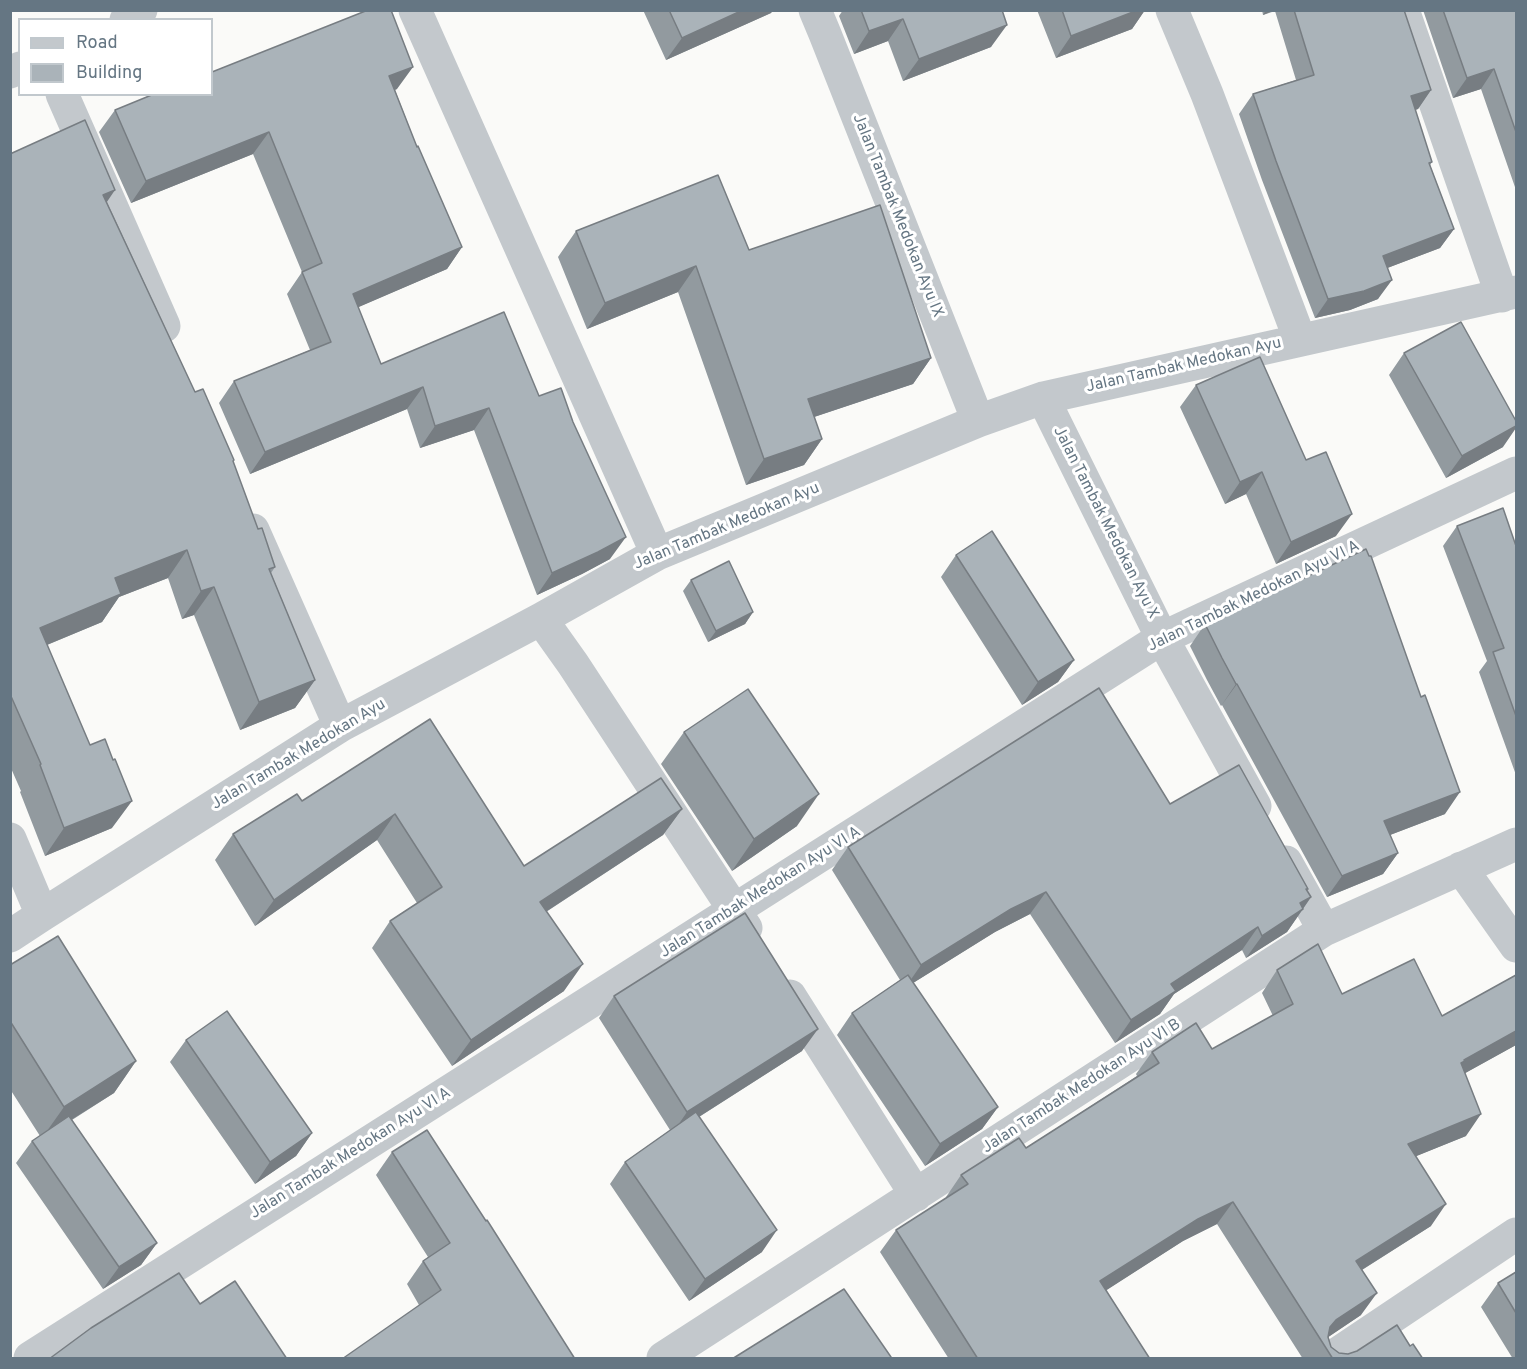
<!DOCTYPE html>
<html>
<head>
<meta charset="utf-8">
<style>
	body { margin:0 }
	#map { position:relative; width:1527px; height:1369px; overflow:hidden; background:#fafaf8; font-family:Overpass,sans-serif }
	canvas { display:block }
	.frame { position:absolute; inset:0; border:12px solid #657683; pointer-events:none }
	.legend { position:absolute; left:18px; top:18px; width:195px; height:78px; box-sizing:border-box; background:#fff; border:2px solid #c1c8cd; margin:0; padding:8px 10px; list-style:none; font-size:18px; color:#657683 }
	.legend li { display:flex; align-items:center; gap:12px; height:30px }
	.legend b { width:30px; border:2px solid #c1c8cd }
</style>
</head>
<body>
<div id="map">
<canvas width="1527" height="1369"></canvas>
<div class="frame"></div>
<ul class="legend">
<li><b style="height:8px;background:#c3c8cc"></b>Road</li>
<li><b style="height:16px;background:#aab3b9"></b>Building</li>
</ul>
</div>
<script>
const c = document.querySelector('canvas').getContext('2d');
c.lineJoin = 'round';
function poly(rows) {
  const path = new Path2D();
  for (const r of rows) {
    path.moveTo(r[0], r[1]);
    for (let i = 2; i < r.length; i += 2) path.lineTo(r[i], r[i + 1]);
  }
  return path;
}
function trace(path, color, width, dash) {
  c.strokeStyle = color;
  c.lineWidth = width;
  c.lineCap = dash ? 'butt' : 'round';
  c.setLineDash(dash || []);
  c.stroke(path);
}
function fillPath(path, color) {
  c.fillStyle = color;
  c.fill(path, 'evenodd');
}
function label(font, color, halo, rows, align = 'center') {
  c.font = font + ' Overpass,sans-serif';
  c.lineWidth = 6;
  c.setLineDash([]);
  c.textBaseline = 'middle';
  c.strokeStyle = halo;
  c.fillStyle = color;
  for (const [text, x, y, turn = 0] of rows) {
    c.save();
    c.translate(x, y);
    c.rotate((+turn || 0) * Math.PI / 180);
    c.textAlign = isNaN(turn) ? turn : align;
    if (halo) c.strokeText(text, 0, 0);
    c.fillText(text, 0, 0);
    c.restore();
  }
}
trace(poly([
	[415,10,657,554],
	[815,10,825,34,978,421],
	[1172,10,1207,94,1300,340],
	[1403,10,1502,296],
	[126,20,138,14,141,10],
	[10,72,20,68],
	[62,94,164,326],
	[1043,398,1162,638,1255,806],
	[253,530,340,726],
	[541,619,573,664,746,928],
	[10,839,42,915],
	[1286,862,1324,930],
	[1461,868,1516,946],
	[10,936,42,915,340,726,541,619,657,554,978,421,1043,398,1516,292],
	[790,996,916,1195],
	[30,1358,1162,638,1516,473],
	[663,1358,1324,930,1516,844],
	[1331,1358,1516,1234]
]), '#c3c8cc', 33);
fillPath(poly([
	[643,10,773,10,771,13,666,60],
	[843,10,1002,10,991,47,903,81,888,41,854,54,839,16],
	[1037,10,1145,10,1132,29,1056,58],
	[1262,10,1404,10,1431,90,1418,109,1415,110,1432,162,1430,165,1454,229,1440,248,1387,268,1378,299,1350,310,1315,318,1262,180,1239,114,1253,94,1296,80,1275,11,1263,15],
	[1423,10,1516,10,1516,190,1481,89,1453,98],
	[397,89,395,90,417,147,462,247,447,269,358,307,381,364,539,396,610,559,582,574,537,595,474,430,420,448,407,409,250,474,219,403,234,381,310,350,287,294,302,272,253,154,131,203,99,132,115,110],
	[10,154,107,202,195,392,233,462,258,529,275,567,271,573,315,680,295,708,240,730,194,615,182,619,168,578,119,597,102,622,47,645,112,828,45,856,20,792,21,791,10,766],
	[576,231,749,250,931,358,913,384,814,417,822,439,804,465,746,485,678,292,587,329,558,257],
	[1404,353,1503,447,1446,478,1389,375],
	[1196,385,1336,536,1276,564,1246,494,1225,504,1180,407],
	[1457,526,1516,546,1516,775,1479,672,1487,661,1443,546],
	[956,555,1074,660,1058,682,1022,705,941,577],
	[691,580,753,612,745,624,708,642,683,591],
	[1205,624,1445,814,1390,835,1398,853,1383,874,1327,897,1222,705,1221,706,1207,680,1190,646],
	[430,719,524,866,682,809,663,835,546,912,564,991,452,1066,372,948,390,921,417,903,377,840,255,926,215,860,233,834,302,801],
	[684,732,797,826,732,871,661,764],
	[1170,804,1308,889,1307,890,1311,897,1303,909,1287,932,1246,958,1242,950,1174,994,1160,1014,1115,1043,1030,914,995,932,913,983,998,1107,982,1129,925,1166,837,1035,852,1013,900,980,832,870,848,847],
	[10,965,136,1061,114,1093,72,1120,157,1243,141,1265,103,1289,16,1163,32,1141,40,1136,10,1089],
	[1277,970,1342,994,1442,1016,1516,975,1516,1045,1465,1073,1466,1136,1416,1156,1431,1226,1362,1270,1361,1315,1328,1337,1331,1347,1339,1353,1348,1354,1410,1346,1423,1359,1303,1359,1217,1224,1183,1241,1106,1290,1150,1359,949,1359,880,1252,896,1230,946,1198,946,1197,961,1175,1026,1148,1137,1076,1136,1074,1152,1052,1212,1049,1273,1016,1262,993],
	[614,996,802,1051,699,1117,762,1252,689,1301,610,1184,625,1162,670,1130,599,1018],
	[186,1040,312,1133,296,1156,255,1184,170,1062],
	[392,1152,486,1221,575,1359,419,1305,407,1284,423,1261,428,1257,376,1175],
	[1516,1272,1516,1359,1513,1359,1481,1307,1498,1283]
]), '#929a9f');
fillPath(poly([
	[743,10,773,10,771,13,666,60,682,38],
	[1138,10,1145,10,1132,29,1056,58,1071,36],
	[1266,10,1275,10,1263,15],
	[903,19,888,41,854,54,869,31],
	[1007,25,991,47,903,81,919,59],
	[413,67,397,89,374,98,389,76],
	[1494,69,1481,89,1453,98,1467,78],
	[1431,90,1418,109,1397,116,1411,96],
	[269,132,253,154,131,203,146,181],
	[115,190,96,218,103,195],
	[1454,229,1440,248,1369,275,1383,256],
	[462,247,447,269,338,316,353,294],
	[696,266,678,292,587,329,605,303],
	[1392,280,1378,299,1350,310,1315,318,1328,299],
	[931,358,913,384,790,425,808,399],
	[423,387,407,409,250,474,265,452],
	[489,408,474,430,420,448,435,426],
	[1516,426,1516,428,1503,447,1446,478,1462,456],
	[822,439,804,465,746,485,764,459],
	[1262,472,1246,494,1225,504,1240,482],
	[1352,514,1336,536,1276,564,1291,542],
	[626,537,610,559,582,574,537,595,552,573],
	[187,550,168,578,119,597,102,622,20,656,40,628,115,578],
	[214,587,194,615,182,619,201,591],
	[753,612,745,624,708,642,716,631],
	[1074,660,1058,682,1022,705,1038,682],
	[315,680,295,708,240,730,259,702],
	[1236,684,1237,684,1221,706],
	[1460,792,1445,814,1369,843,1384,821],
	[819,794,797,826,732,871,754,839],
	[132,801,112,828,45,856,64,828],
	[682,809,663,835,521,928,540,902],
	[395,814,377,840,255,926,274,900],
	[1398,853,1383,874,1327,897,1342,876],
	[1046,892,1030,914,995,932,905,988,921,965,1011,909],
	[1311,897,1287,932,1246,958,1262,936,1300,903],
	[1258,927,1242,950,1174,994,1160,1014,1115,1043,1131,1020,1171,984],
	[583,964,564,991,452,1066,471,1040],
	[818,1029,802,1051,672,1134,687,1112],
	[1516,1031,1516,1045,1451,1081,1461,1063,1464,1060],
	[136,1061,114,1093,42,1138,64,1107],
	[998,1107,982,1129,925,1166,940,1144],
	[1481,1114,1466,1136,1392,1166,1408,1144],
	[312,1133,296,1156,255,1184,270,1162],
	[1233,1202,1217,1224,1183,1241,1085,1304,1100,1281,1198,1219],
	[1446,1204,1431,1226,1341,1283,1356,1261],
	[777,1230,762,1252,689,1301,705,1279],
	[157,1243,141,1265,103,1289,119,1267],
	[1377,1293,1361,1315,1321,1342,1330,1327,1336,1320]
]), '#777d82');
const building = poly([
	[368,10,391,10,413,67,389,76,417,147,418,146,462,247,353,294,381,364,504,312,539,396,561,388,573,422,626,537,598,552,552,573,489,408,435,426,423,387,265,452,234,381,331,342,302,272,322,263,269,132,146,181,115,110,154,94,212,94,212,72,368,10],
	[669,10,743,10,682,38,669,10],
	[861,10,1002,10,1007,25,919,59,903,19,869,31,861,10],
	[1062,10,1138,10,1071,36,1062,10],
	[1294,10,1404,10,1431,90,1411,96,1432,162,1429,163,1454,229,1383,256,1392,280,1364,291,1328,299,1276,161,1253,94,1314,75,1294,10],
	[1443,10,1516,10,1516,132,1494,69,1467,78,1443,10],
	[85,120,115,190,103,195,195,392,203,389,234,460,233,461,258,529,262,528,275,567,269,569,315,680,259,702,214,587,201,591,187,550,115,578,121,594,40,628,90,745,105,739,113,760,115,759,132,801,64,828,40,765,41,764,10,694,10,154,85,120],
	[718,175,749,250,880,205,931,358,808,399,822,439,764,459,696,266,605,303,576,231,718,175],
	[1461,322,1516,421,1516,426,1462,456,1404,353,1461,322],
	[1260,357,1306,460,1326,452,1352,514,1291,542,1262,472,1240,482,1196,385,1260,357],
	[1503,508,1516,546,1516,716,1493,652,1504,648,1457,526,1503,508],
	[992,531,1074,660,1038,682,956,555,992,531],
	[1366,549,1369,556,1371,556,1421,697,1425,695,1460,792,1384,821,1398,853,1342,876,1237,684,1236,684,1222,658,1205,624,1366,549],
	[729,561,753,612,716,631,691,580,729,561],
	[1099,688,1170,804,1239,765,1308,889,1306,889,1311,897,1300,903,1303,909,1262,936,1258,927,1171,984,1176,991,1131,1020,1046,892,1011,909,921,965,848,847,1099,688],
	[748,689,819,794,754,839,684,732,748,689],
	[430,719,524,866,661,778,682,809,540,902,583,964,471,1040,390,921,442,887,395,814,274,900,233,834,297,794,302,801,430,719],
	[745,913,818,1029,687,1112,614,996,745,913],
	[58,936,136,1061,64,1107,10,1021,10,965,58,936],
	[1318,944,1342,994,1414,959,1442,1016,1516,975,1516,1031,1464,1060,1465,1061,1461,1063,1481,1114,1408,1144,1446,1204,1356,1261,1377,1293,1336,1320,1330,1327,1328,1337,1331,1347,1339,1353,1348,1354,1357,1351,1397,1325,1410,1346,1413,1344,1423,1359,1333,1359,1233,1202,1198,1219,1100,1281,1150,1359,978,1359,896,1230,968,1184,961,1175,1019,1138,1026,1148,1159,1063,1152,1052,1196,1023,1212,1049,1293,1004,1277,970,1318,944],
	[908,975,998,1107,940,1144,852,1013,908,975],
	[227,1011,312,1133,270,1162,186,1040,227,1011],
	[696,1112,777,1230,705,1279,625,1162,696,1112],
	[69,1116,157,1243,119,1267,32,1141,69,1116],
	[427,1130,486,1221,487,1220,575,1359,342,1359,441,1290,423,1261,450,1243,392,1152,427,1130],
	[1516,1272,1516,1313,1498,1283,1516,1272],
	[179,1273,200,1304,235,1281,287,1359,49,1359,91,1328,179,1273],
	[844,1289,891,1357,889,1359,732,1359,844,1289]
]);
fillPath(building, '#aab3b9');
trace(building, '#777d82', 1.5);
label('16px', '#657683', '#fff', [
	["Jalan Tambak Medokan Ayu IX",897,216,68],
	["Jalan Tambak Medokan Ayu",1184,366,-13],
	["Jalan Tambak Medokan Ayu X",1105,523,63],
	["Jalan Tambak Medokan Ayu",727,527,-23],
	["Jalan Tambak Medokan Ayu VI A",1254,597,-26],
	["Jalan Tambak Medokan Ayu",299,755,-31],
	["Jalan Tambak Medokan Ayu VI A",761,893,-32],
	["Jalan Tambak Medokan Ayu VI B",1082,1087,-33],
	["Jalan Tambak Medokan Ayu VI A",351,1154,-32]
]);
</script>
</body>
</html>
